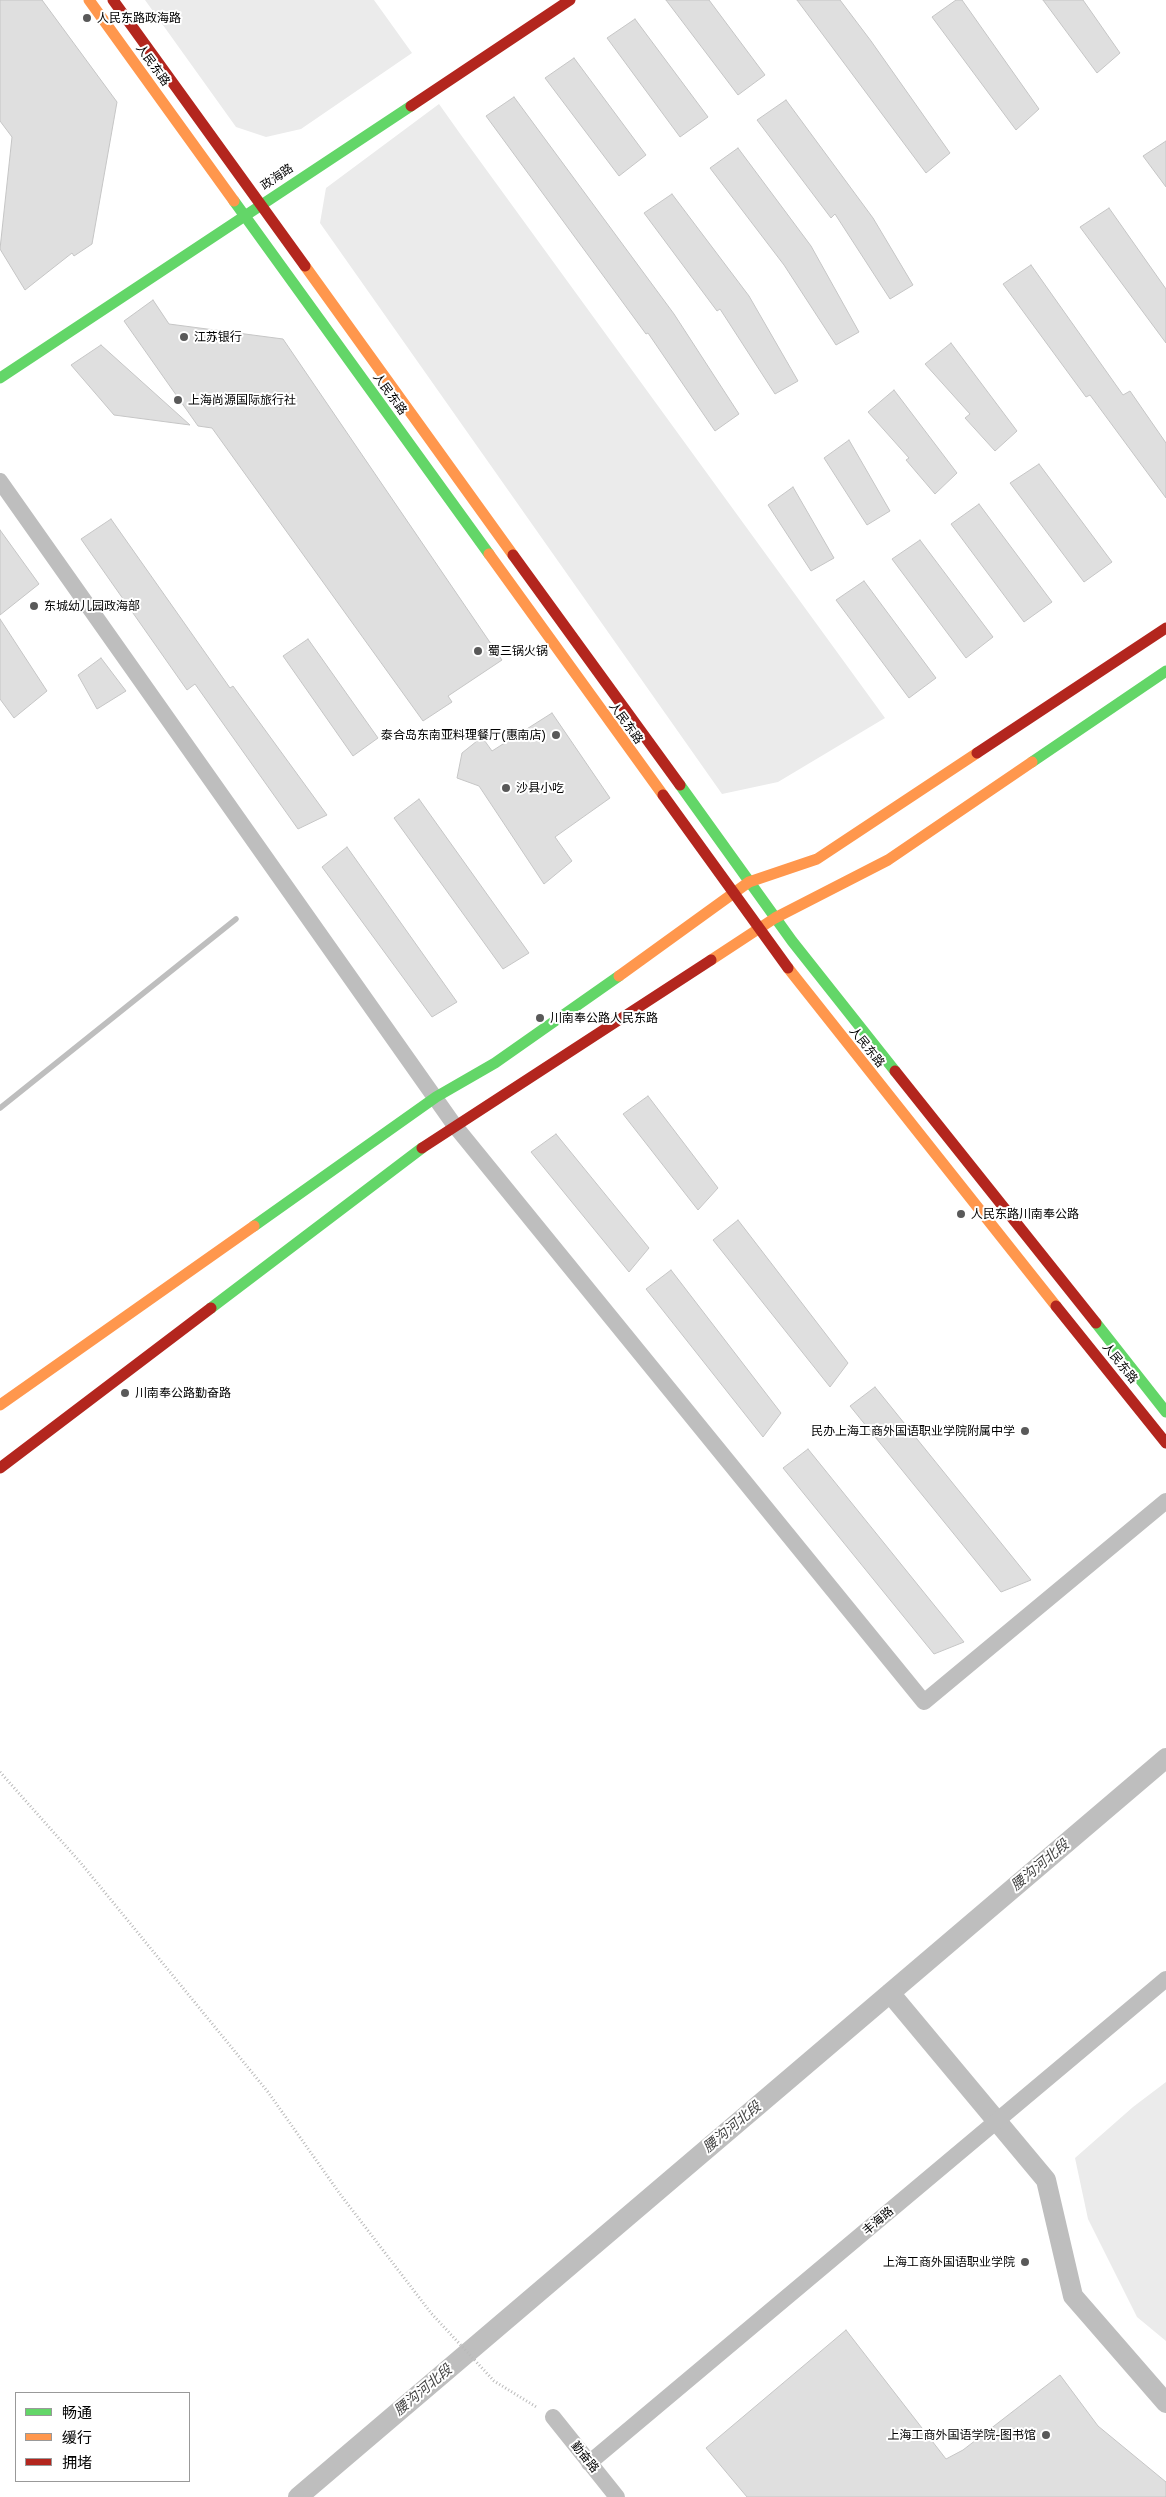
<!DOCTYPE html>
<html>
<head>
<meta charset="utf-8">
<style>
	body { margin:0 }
	#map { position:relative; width:1166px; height:2497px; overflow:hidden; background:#fff; font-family:"Golos Text","Noto Sans SC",sans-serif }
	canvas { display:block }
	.legend { position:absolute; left:15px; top:2392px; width:175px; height:90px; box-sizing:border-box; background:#fff; border:1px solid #999; margin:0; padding:6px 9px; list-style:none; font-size:15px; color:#000 }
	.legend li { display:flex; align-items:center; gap:10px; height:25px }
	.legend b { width:25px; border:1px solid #999 }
</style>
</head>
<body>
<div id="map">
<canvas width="1166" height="2497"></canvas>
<ul class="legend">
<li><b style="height:6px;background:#63d668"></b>畅通</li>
<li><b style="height:6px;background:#ff974d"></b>缓行</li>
<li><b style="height:6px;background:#b3261e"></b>拥堵</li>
</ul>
</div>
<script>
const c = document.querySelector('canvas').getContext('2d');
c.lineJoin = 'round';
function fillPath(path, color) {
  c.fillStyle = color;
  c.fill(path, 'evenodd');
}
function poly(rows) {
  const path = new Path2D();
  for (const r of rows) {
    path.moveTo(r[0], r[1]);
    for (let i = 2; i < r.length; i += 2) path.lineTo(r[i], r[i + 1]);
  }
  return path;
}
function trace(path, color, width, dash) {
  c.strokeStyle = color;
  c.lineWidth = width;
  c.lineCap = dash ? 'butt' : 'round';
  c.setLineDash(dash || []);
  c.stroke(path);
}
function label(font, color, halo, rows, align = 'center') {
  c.font = font + ' "Golos Text","Noto Sans SC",sans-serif';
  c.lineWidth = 4;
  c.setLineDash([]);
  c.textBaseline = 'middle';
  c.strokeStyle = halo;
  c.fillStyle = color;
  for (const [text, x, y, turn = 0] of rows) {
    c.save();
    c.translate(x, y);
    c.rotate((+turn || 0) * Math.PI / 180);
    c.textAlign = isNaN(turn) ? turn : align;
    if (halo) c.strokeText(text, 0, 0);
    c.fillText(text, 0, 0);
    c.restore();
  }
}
fillPath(poly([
	[145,0,374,0,412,53,301,129,266,137,236,127],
	[439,104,461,135,885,718,778,782,722,794,320,223,326,188],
	[1166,2082,1166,2341,1137,2317,1088,2219,1075,2158,1133,2107]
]), '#ebebeb');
trace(poly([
	[0,1108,236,919]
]), '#bebebe', 5.5);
trace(poly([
	[890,1993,1046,2180,1073,2296,1166,2403],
	[298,2497,1166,1758]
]), '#bebebe', 20);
const building = poly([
	[0,0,42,0,117,102,92,244,74,256,72,253,25,290,0,249,12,137,0,121,0,0],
	[666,0,709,0,765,75,738,95,666,0],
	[797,0,840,0,871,41,950,153,926,173,797,0],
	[956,0,962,0,1039,109,1016,130,932,17,956,0],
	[1043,0,1083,0,1120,53,1097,73,1043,0],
	[635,19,708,117,680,137,607,38,635,19],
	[574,58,646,155,619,176,545,78,574,58],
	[514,97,674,314,739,414,715,431,648,333,646,334,486,116,514,97],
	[786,100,873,218,913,285,890,299,835,214,831,218,757,120,786,100],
	[1166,141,1166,187,1143,156,1166,141],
	[738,148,811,246,859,332,836,345,784,265,710,168,738,148],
	[672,194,749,296,798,381,775,394,720,309,717,311,644,213,672,194],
	[1109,208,1166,289,1166,343,1080,227,1109,208],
	[1031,265,1123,395,1130,391,1166,443,1166,498,1090,395,1086,397,1003,284,1031,265],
	[153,300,169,324,283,339,502,660,448,696,452,702,423,721,212,428,198,426,124,321,153,300],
	[951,343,1017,431,995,451,965,418,970,414,925,364,951,343],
	[101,345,190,425,114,415,71,365,101,345],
	[894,390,957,473,935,494,906,460,909,458,868,412,894,390],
	[849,440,890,511,867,525,824,458,849,440],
	[1039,464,1112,562,1084,582,1010,483,1039,464],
	[793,487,834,558,811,571,768,505,793,487],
	[979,504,1052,602,1024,622,951,524,979,504],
	[111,519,230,688,233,686,327,815,298,829,195,684,187,690,81,539,111,519],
	[0,530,39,584,0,615,0,530],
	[920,540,993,637,966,658,892,559,920,540],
	[864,581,936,678,909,698,836,600,864,581],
	[0,619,47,691,14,718,0,699,0,619],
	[308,639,378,738,353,756,283,656,308,639],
	[101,658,126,691,97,709,78,675,101,658],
	[552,713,610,798,555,837,572,861,544,884,479,786,457,778,462,753,482,737,492,751,552,713],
	[419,799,529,953,503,969,394,818,419,799],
	[347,847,457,1002,432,1017,322,867,347,847],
	[648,1096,718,1188,698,1210,623,1114,648,1096],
	[556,1134,649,1248,629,1272,531,1152,556,1134],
	[738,1220,848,1363,830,1387,713,1240,738,1220],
	[671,1270,781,1413,763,1437,646,1289,671,1270],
	[875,1387,1031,1580,1001,1592,850,1406,875,1387],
	[808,1449,964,1642,934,1654,783,1468,808,1449],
	[846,2330,946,2459,963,2450,1060,2375,1098,2426,1166,2482,1166,2497,747,2497,706,2448,846,2330]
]);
fillPath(building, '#dfdfdf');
trace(building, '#c6c6c6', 1);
trace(poly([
	[0,1772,80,1862,268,2092,340,2194,431,2313,494,2381,538,2408]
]), '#b9b9b9', 3, [1, 2.5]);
trace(poly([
	[0,481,455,1126,924,1702,1166,1501],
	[553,2417,617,2497],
	[589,2463,1166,1979]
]), '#bebebe', 16);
trace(poly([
	[234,201,489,554],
	[0,378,411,106],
	[1032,762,1166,671],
	[680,785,792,941,895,1071],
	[254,1226,436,1097,495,1063,619,976],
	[211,1308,422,1148],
	[1096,1323,1166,1412]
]), '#63d668', 11);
trace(poly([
	[89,0,234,201],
	[305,266,513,555],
	[489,554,663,795],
	[711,960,775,918,888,860,1032,762],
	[788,968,1056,1306],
	[619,976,749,882,817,859,977,753],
	[0,1405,254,1226]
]), '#ff974d', 11);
trace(poly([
	[113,0,305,266],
	[411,106,570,0],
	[513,555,680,785],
	[977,753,1166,628],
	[663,795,788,968],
	[895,1071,1096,1323],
	[422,1148,711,960],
	[1056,1306,1166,1443],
	[0,1468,211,1308]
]), '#b3261e', 11);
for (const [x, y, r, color] of [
	[87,18,5,"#595959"],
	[184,337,5,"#595959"],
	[178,400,5,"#595959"],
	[34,606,5,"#595959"],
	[478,651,5,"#595959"],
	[556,735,5,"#595959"],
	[506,788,5,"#595959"],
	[540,1018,5,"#595959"],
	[961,1214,5,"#595959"],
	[125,1393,5,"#595959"],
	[1025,1431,5,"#595959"],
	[1025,2262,5,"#595959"],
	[1046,2435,5,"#595959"]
]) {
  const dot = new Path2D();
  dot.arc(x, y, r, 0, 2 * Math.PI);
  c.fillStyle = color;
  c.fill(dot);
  trace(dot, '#fff', 2);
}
label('12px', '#000', '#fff', [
	["人民东路政海路",97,18],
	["江苏银行",194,337],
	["上海尚源国际旅行社",188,400],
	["东城幼儿园政海部",44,606],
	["蜀三锅火锅",488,651],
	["泰合岛东南亚料理餐厅(惠南店)",546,735,"right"],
	["沙县小吃",516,788],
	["川南奉公路人民东路",550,1018],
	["人民东路川南奉公路",971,1214],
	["川南奉公路勤奋路",135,1393],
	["民办上海工商外国语职业学院附属中学",1015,1431,"right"],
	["上海工商外国语职业学院",1015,2262,"right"],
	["上海工商外国语学院-图书馆",1036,2435,"right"]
], 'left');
label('12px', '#000', '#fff', [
	["人民东路",153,65,54],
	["政海路",277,177,-34],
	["人民东路",390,394,54],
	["人民东路",626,723,54],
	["人民东路",867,1047,51],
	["人民东路",1120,1363,51],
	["丰海路",878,2221,-40],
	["勤奋路",585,2457,51]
]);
label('italic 14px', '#434343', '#fff', [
	["腰沟河北段",1040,1865,-40],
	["腰沟河北段",732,2127,-40],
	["腰沟河北段",423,2390,-40]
]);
</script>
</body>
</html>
